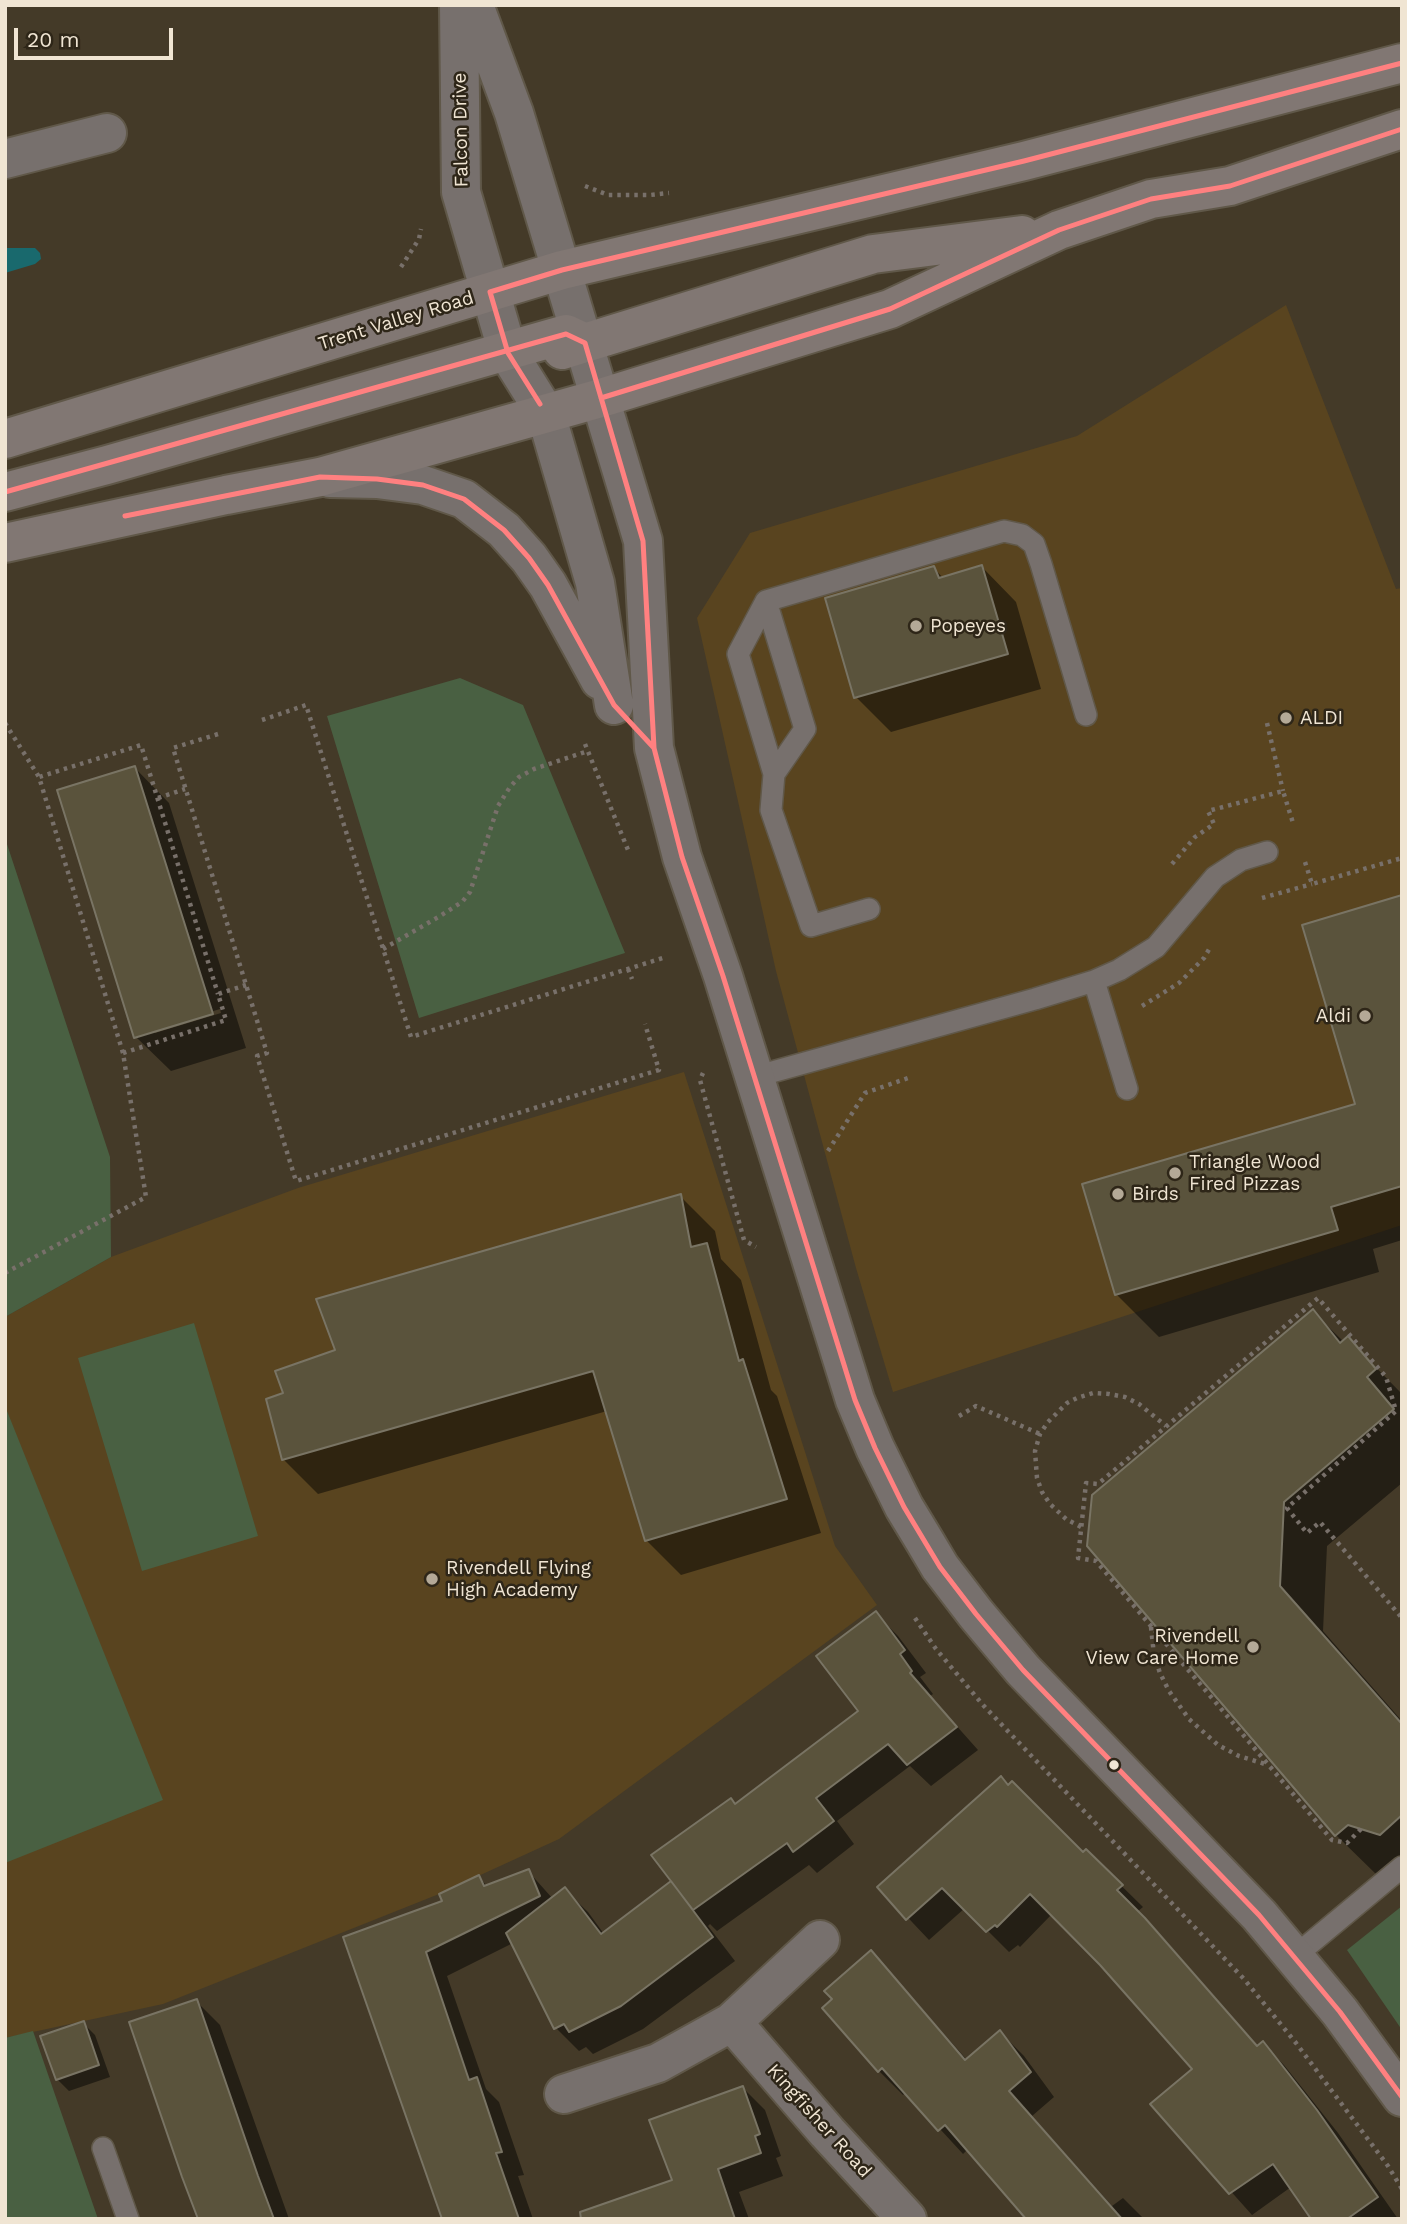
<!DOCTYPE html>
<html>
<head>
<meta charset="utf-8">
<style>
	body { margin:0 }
	#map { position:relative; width:1407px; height:2224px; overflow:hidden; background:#443a28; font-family:"Work Sans",sans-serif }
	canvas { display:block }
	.frame { position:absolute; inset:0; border:7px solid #f0e5d3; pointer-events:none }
	.scale { position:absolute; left:14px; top:28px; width:159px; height:32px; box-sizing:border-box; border:4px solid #f0e5d3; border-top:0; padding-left:9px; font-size:21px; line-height:24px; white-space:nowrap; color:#f0e5d3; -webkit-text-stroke:5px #2e2618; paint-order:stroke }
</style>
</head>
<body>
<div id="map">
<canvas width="1407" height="2224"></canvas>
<div class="frame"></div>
<div class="scale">20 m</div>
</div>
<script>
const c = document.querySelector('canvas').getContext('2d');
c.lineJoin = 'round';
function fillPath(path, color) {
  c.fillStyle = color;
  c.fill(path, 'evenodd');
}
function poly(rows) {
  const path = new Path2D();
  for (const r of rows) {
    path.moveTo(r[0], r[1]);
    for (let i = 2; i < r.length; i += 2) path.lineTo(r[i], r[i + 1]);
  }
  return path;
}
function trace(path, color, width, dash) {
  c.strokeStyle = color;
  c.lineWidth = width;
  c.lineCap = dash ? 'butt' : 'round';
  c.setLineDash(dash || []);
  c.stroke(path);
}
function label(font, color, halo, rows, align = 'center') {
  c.font = font + ' "Work Sans",sans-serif';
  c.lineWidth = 5;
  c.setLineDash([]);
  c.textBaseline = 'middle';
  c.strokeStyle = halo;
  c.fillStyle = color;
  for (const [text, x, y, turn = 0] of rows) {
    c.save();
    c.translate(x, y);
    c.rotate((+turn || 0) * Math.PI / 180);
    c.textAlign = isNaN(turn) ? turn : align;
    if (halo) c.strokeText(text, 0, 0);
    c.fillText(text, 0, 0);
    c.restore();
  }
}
fillPath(poly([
	[1286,305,1396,589,1402,588,1402,1225,893,1392,856,1268,776,971,697,618,750,533,1077,436],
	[684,1072,835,1546,877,1605,559,1839,439,1894,163,2004,5,2038,5,1317,111,1257,298,1188]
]), '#59441f');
fillPath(poly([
	[460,678,523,705,625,953,419,1018,327,716],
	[5,838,110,1157,111,1257,5,1317],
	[194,1323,258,1536,142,1571,78,1358],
	[5,1406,163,1800,5,1863],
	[1402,1906,1402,2030,1347,1950],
	[33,2031,98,2219,5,2219,5,2038]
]), '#496042');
fillPath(poly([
	[35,248,40,253,41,259,35,264,5,273,5,248]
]), '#19696d');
fillPath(poly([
	[982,567,1016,602,1041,689,891,732,856,697,934,568,944,579],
	[135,768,169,803,246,1048,171,1071,136,1037],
	[220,1009,221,1013,155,1033,155,1029],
	[1402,897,1402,1240,1373,1249,1379,1272,1159,1337,1116,1294,1357,1105],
	[680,1196,715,1231,721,1259,741,1280,771,1390,777,1396,821,1533,681,1575,646,1540,607,1411,318,1494,283,1459,285,1394,337,1351],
	[1313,1312,1344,1342,1348,1339,1402,1394,1402,1483,1327,1546,1323,1631,1402,1721,1402,1871,1380,1878,1336,1835,1089,1546],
	[876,1614,898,1636,926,1673,920,1677,933,1694,930,1696,978,1750,931,1786,910,1766,837,1821,854,1844,817,1873,809,1865,717,1931,710,1924,708,1926,735,1961,643,2029,593,2054,586,2047,579,2051,556,2028,513,1943,447,1976,486,2089,499,2102,524,2175,518,2176,533,2219,443,2219,345,1938,444,1902,479,1877,487,1886,528,1871,553,1899,565,1890,588,1912,604,1934,671,1884,736,1805,860,1711],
	[1086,1851,1143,1907,1137,1912,1167,1942,1258,2047,1262,2043,1284,2065,1338,2133,1398,2219,1313,2219,1291,2187,1252,2215,1153,2104,1194,2069,1102,1964,1052,1914,1020,1947,1018,1945,1009,1952,965,1908,929,1940,879,1887,1083,1854],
	[870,1953,894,1977,967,2060,1000,2032,1024,2056,1054,2097,1032,2116,1112,2206,1123,2198,1144,2219,1028,2219,968,2149,963,2154,906,2092,903,2095,879,2071],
	[196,2001,220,2025,289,2219,201,2219],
	[83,2023,95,2035,110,2077,69,2091,57,2079],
	[743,2088,765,2110,781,2156,776,2158,783,2176,739,2192,749,2219,583,2219,674,2181]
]), '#0007');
const building = poly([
	[982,565,1008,654,854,698,825,598,934,566,939,578,982,565],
	[135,766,213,1014,134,1038,57,790,135,766],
	[1402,895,1402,1186,1331,1207,1338,1230,1115,1295,1082,1184,1355,1104,1302,925,1402,895],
	[681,1194,691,1247,707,1243,739,1361,743,1359,787,1499,645,1541,593,1371,282,1460,266,1399,283,1393,275,1371,335,1350,316,1299,681,1194],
	[1313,1309,1340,1343,1348,1336,1376,1369,1367,1377,1394,1409,1284,1502,1280,1586,1402,1724,1402,1815,1380,1835,1348,1825,1335,1836,1087,1546,1092,1495,1313,1309],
	[876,1611,905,1650,900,1654,912,1671,910,1673,957,1727,907,1765,888,1744,816,1798,834,1821,793,1852,787,1843,693,1910,651,1855,731,1798,735,1804,858,1711,816,1656,876,1611],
	[1001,1776,1008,1785,1012,1781,1083,1852,1086,1849,1123,1885,1117,1890,1145,1918,1257,2046,1263,2041,1317,2110,1378,2197,1347,2219,1311,2219,1273,2164,1229,2194,1150,2104,1192,2069,1100,1965,1030,1894,997,1927,995,1925,986,1932,942,1888,906,1920,877,1887,1001,1776],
	[529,1869,540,1896,426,1952,469,2080,477,2077,502,2152,496,2153,519,2219,442,2219,343,1937,442,1901,439,1894,479,1875,484,1886,529,1869],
	[671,1881,713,1937,621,2006,569,2032,564,2024,554,2029,506,1933,565,1887,601,1934,671,1881],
	[871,1950,965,2060,1000,2030,1031,2072,1009,2091,1122,2219,1026,2219,945,2125,938,2131,882,2068,878,2072,822,2008,832,1999,824,1991,871,1950],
	[197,1999,258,2176,274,2219,198,2219,182,2177,129,2022,197,1999],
	[84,2021,99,2065,56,2080,40,2036,84,2021],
	[743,2086,760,2134,755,2136,761,2153,718,2169,735,2219,581,2219,580,2212,672,2180,649,2120,743,2086]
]);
fillPath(building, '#5a533c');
trace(building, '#797464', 2);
const lane = poly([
	[766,601,805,729,774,774],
	[869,909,811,926,771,810,774,774,738,654,766,601,1004,531,1022,535,1034,544,1041,564,1086,715],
	[1094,981,1127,1089],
	[754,1077,1035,999,1094,981,1119,970,1156,947,1215,877,1241,860,1267,852],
	[1295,1956,1402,1867],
	[103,2148,128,2219]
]);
const street = poly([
	[459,5,461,192,508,353,546,414,595,583,614,705],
	[474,5,514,113,643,541,654,748,682,857,723,976,855,1400,875,1448,904,1507,924,1540,940,1567,976,1614,1023,1670,1259,1915,1340,2012,1402,2097],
	[5,159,107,133],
	[330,478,377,479,423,485,464,499,504,530,529,558,548,585,600,680],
	[732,2022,827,2132,907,2219],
	[564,2094,658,2063,732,2022,820,1940]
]);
const primary = poly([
	[562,350,873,254,1022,235],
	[5,439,562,270,1024,161,1402,63],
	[5,492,107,465,566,334,585,343],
	[5,543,226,495,320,477,601,398,890,309,1059,230,1151,199,1230,186,1402,129]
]);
trace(lane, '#605849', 24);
trace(street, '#605849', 42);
trace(primary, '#605849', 42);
trace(poly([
	[585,186,608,195,650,195,669,193],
	[401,267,419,239,421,229],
	[262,720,306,705,411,1037,666,957],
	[5,723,39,777],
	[1267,723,1283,791],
	[218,734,173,748,267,1053,257,1056,296,1181,659,1070,645,1024],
	[585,744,628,850],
	[158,798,185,789],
	[1305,862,1312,884,1402,858],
	[1172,864,1195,837,1214,824,1208,811,1283,791,1293,823],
	[1262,898,1312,884],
	[383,949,440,916,462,902,470,892,498,806,510,787,519,777,534,769,588,751],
	[628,969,632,979],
	[1142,1006,1179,983,1204,958,1211,946],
	[123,1053,39,777,141,745,218,994],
	[703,1073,700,1080,744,1240,756,1247],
	[828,1151,865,1093,911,1077],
	[5,1273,146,1197,123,1053,226,1020,218,994,246,985],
	[959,1416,976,1406,1040,1434],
	[1081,1527,1066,1519,1050,1504,1042,1492,1037,1478,1035,1451,1040,1434,1048,1422,1067,1403,1077,1398,1093,1393,1109,1394,1125,1397,1139,1404,1166,1426],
	[915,1618,936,1649,983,1705,1244,1979,1296,2043,1388,2166,1402,2189],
	[1151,1627,1154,1655,1160,1673,1169,1691,1189,1719,1218,1745,1239,1756,1268,1765],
	[1361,1829,1347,1843,1332,1840,1096,1561,1078,1558,1086,1483,1098,1484,1318,1298,1386,1377,1396,1411,1287,1508,1307,1533,1320,1522,1402,1618]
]), '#78706a', 4.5, [3.5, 5]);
trace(lane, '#77706d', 21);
trace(street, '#77706d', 38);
trace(primary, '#817773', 38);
trace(poly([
	[601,398,890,309,1059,230,1151,199,1230,186,1402,129],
	[540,404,508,353,490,292,562,270,1024,161,1402,63],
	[5,492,566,334,585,343,643,541,654,748,682,857,723,976,855,1400,875,1448,904,1507,940,1567,976,1614,1023,1670,1259,1915,1340,2012,1402,2097],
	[125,516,320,477,377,479,423,485,464,499,504,530,529,558,548,585,614,705,654,748]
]), '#ff8080', 5);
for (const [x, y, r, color] of [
	[916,626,7,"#b4a997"],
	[1286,718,7,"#b4a997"],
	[1365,1016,7,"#b4a997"],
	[1175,1173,7,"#b4a997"],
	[1118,1194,7,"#b4a997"],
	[432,1579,7,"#b4a997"],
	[1253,1647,7,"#b4a997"],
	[1114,1765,6,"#f0e5d3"]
]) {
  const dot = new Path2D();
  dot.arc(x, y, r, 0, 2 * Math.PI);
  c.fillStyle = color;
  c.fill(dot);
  trace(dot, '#2e2618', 2.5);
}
label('19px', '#f0e5d3', '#2e2618', [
	["Falcon Drive",461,130,-91],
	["Trent Valley Road",396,321,-17],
	["Kingfisher Road",819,2121,48]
]);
label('19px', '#f0e5d3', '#2e2618', [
	["Popeyes",930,626],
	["ALDI",1300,718],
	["Aldi",1351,1016,"right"],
	["Triangle Wood",1189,1162],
	["Fired Pizzas",1189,1184],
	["Birds",1132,1194],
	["Rivendell Flying",446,1568],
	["High Academy",446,1590],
	["Rivendell",1239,1636,"right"],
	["View Care Home",1239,1658,"right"]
], 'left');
</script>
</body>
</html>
